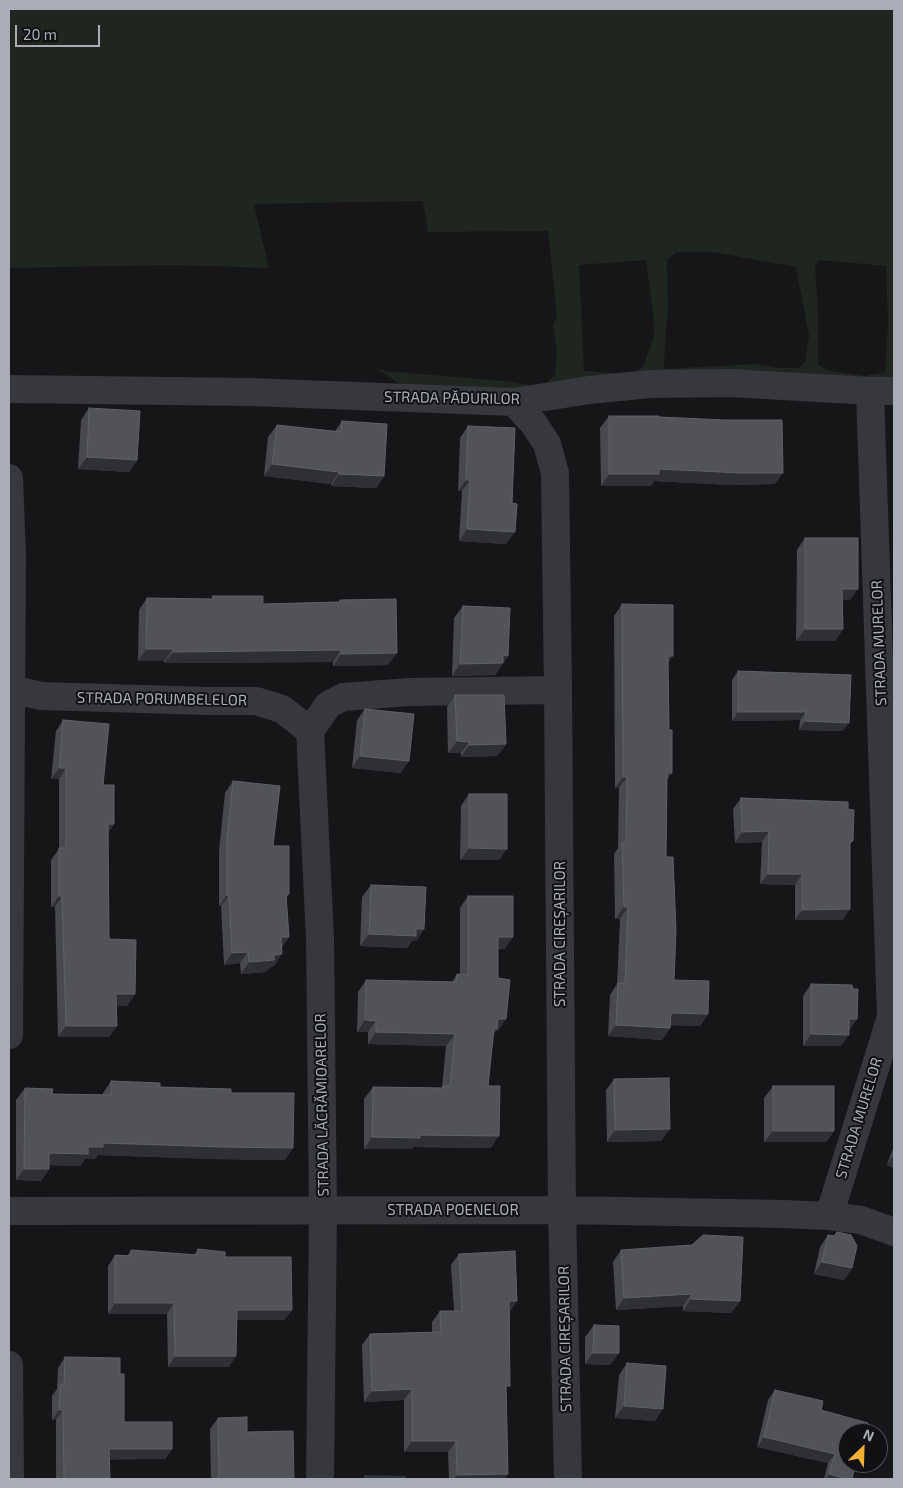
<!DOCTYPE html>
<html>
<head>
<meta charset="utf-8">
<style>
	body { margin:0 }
	#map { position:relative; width:903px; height:1488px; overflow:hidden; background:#161618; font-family:"Exo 2",sans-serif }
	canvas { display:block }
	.frame { position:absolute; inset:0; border:10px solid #a8adb8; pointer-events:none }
	.north { position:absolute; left:838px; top:1423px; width:50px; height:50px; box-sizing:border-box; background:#111113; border:1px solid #4d4f55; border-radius:50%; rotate:24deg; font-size:14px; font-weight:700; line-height:20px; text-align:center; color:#a8adb8 }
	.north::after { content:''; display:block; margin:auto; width:18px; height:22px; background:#f2b134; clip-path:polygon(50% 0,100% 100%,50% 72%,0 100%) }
	.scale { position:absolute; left:15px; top:25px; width:85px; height:22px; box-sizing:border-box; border:2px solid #a8adb8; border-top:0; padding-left:6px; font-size:15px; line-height:18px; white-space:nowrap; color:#a8adb8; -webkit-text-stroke:4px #111113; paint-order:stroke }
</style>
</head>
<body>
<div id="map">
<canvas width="903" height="1488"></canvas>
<div class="frame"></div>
<div class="north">N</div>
<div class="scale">20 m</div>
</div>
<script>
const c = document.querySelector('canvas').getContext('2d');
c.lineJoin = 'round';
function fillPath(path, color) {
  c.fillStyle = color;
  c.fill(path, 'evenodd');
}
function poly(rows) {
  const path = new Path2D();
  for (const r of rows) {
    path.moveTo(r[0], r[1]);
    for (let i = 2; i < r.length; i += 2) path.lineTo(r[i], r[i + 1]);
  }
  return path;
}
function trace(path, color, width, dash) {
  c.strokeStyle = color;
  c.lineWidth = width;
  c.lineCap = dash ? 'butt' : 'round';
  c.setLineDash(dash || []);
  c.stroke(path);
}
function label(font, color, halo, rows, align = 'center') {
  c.font = font + ' "Exo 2",sans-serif';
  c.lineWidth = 4;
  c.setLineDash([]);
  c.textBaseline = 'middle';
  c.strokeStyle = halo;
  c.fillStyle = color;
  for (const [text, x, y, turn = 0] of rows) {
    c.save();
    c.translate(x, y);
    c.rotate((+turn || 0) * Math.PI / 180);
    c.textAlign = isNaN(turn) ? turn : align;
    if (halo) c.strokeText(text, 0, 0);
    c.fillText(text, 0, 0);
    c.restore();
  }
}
fillPath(poly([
	[9,9,894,9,894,385,531,392,412,392,374,367,385,371,514,382,541,387,555,375,557,350,553,325,557,316,548,231,428,232,423,201,254,204,269,268,175,265,9,268],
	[677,252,712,252,796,267,809,336,805,362,799,368,779,368,755,364,664,369,665,340,668,311,667,260],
	[646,260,653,312,654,336,643,367,631,374,584,371,579,265],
	[819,260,886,266,888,323,885,372,865,376,831,371,818,365,818,314,815,265]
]), '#1e261f');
fillPath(poly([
	[364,1475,406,1476,406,1479,364,1479]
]), '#2c353c');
trace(poly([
	[9,389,250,392,514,402,589,390,650,384,731,383,870,391,894,391],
	[514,402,534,424,547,444,555,473,558,690,562,1210,568,1479],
	[9,478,12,556,9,1035],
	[11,689,41,696,209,701,256,701,282,709,310,731,328,705,343,697,409,692,558,690],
	[310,731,320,938,323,1211,320,1479],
	[9,1211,562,1210,784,1214,829,1216,861,1220,894,1232],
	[829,1216,891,1017,870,391],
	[9,1365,10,1479]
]), '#37383d', 28);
fillPath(poly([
	[89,408,137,460,129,472,78,469,81,420],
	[609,416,659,417,775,484,732,485,654,481,651,486,601,486,600,428],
	[342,421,384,476,376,488,331,486,331,484,264,476,268,437,277,425,335,431],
	[468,426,512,503,506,544,459,541,462,491,458,491,460,438],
	[805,538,850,600,843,600,843,629,835,641,796,641,797,550],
	[213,596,263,604,339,602,340,600,388,665,333,666,333,662,164,663,164,661,138,661,139,610,147,598,211,599],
	[622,604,668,663,669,730,672,773,667,780,666,857,674,980,708,1014,700,1026,670,1025,670,1028,662,1040,608,1036,610,995,617,984,620,919,615,919,614,854,618,848,619,788,615,788,614,616],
	[463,606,508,656,495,675,452,676,454,618],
	[738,671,843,731,799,730,800,720,732,721,732,680],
	[455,695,506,744,497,756,461,757,461,753,448,753,447,707],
	[365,709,401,773,352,768,357,720],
	[63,720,103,785,114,824,108,832,109,939,135,994,127,1006,116,1005,117,1026,109,1037,58,1037,55,907,51,907,51,860,59,849,59,779,51,779,56,731],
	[233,781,273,846,289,894,286,898,289,937,282,947,274,966,270,967,266,972,241,974,240,963,224,965,221,906,219,906,219,851,225,793],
	[469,794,499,860,460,860,461,806],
	[741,798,848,809,853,841,850,844,843,920,795,920,795,885,760,884,762,842,735,843,733,809],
	[371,885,424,929,416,941,412,941,407,948,360,946,362,897],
	[468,896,505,949,498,949,498,1031,496,1031,493,1035,488,1086,491,1148,413,1147,412,1149,364,1149,364,1099,373,1087,441,1088,442,1087,446,1046,368,1044,368,1032,357,1032,358,992,366,980,452,982,457,974,460,974,460,908],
	[811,984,857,1019,849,1030,841,1046,803,1046,803,996],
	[614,1079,661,1141,607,1142,606,1090],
	[111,1081,160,1087,231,1093,285,1160,214,1159,98,1155,95,1159,85,1159,80,1166,49,1165,49,1169,41,1181,16,1180,16,1100,25,1088,52,1094,103,1095,103,1093],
	[773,1086,834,1131,826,1142,764,1142,764,1098],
	[894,1146,894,1168,887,1165],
	[828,1235,852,1268,844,1280,814,1274,820,1247],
	[198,1249,225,1257,292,1310,284,1320,237,1320,229,1367,168,1367,167,1314,108,1314,108,1266,115,1255,127,1256,131,1250,194,1255],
	[621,1250,740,1301,731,1313,683,1311,683,1306,616,1310,613,1262],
	[459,1254,510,1312,506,1391,508,1474,504,1479,449,1479,448,1452,404,1452,404,1400,364,1402,362,1345,370,1334,432,1332,432,1322,440,1311,454,1311,451,1265],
	[594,1325,619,1353,610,1365,585,1364,585,1337],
	[65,1357,120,1374,124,1422,172,1449,165,1459,109,1459,109,1479,56,1479,56,1420,52,1420,52,1396,57,1389,58,1368],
	[627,1363,655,1421,615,1418,619,1375],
	[775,1390,821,1410,852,1479,824,1479,828,1463,757,1447,768,1400],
	[218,1418,247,1432,294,1479,211,1479,210,1429]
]), '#47494d');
fillPath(poly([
	[87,457,137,460,129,472,78,469],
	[272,464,339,472,331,484,264,476],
	[659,469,783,473,775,484,732,485,654,481,651,486,601,486,609,474],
	[339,474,384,476,376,488,331,486],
	[466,480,470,480,462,491,458,491],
	[467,529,515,532,506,544,459,541],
	[842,589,858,589,850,600,834,600],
	[805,629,843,629,835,641,796,641],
	[146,649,173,649,164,661,138,661],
	[341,650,333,662,164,663,173,652],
	[397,653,388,665,333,666,341,654],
	[503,655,508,656,495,675,452,676,460,664],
	[668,656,673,656,665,668],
	[738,712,806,712,800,720,732,721],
	[805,721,849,723,843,731,799,730],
	[457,741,469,742,461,753,448,753],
	[506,744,497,756,461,757,469,745],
	[360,756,409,761,401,773,352,768],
	[59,768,66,768,59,779,51,779],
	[668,773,672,773,663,785],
	[623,777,627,777,619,788,615,788],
	[108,824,114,824,106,835],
	[769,831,762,842,735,843,742,832],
	[469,848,507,849,499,860,460,860],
	[768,874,802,874,795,885,760,884],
	[227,895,229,895,221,906,219,906],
	[59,896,62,896,55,907,51,907],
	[624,907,628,907,620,919,615,919],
	[850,909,843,920,795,920,802,910],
	[416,929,424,929,416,941,412,941,407,948,360,946,369,934],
	[281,937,289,937,281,948],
	[498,937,513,937,505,949,490,948],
	[248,952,240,963,224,965,232,953],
	[282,954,274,966,270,967,266,972,241,974,249,962,274,955],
	[116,994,135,994,127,1006,108,1005],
	[671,1013,708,1014,700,1026,663,1025],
	[498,1019,506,1019,498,1031,496,1031,489,1041],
	[849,1019,857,1019,849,1031],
	[365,1020,376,1021,368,1032,357,1032],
	[616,1025,670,1028,662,1040,608,1036],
	[66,1026,117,1026,109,1037,58,1037],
	[376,1032,455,1034,446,1046,368,1044],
	[811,1034,849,1035,841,1046,803,1046],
	[670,1129,661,1141,607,1142,615,1130],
	[773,1131,834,1131,826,1142,764,1142],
	[420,1135,499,1136,491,1148,413,1147,412,1149,364,1149,372,1137],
	[103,1143,293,1148,285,1160,214,1159,98,1155,95,1159,85,1159,80,1166,41,1165,49,1153,88,1147],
	[894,1154,894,1168,887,1165],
	[24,1169,49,1169,41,1181,16,1180],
	[822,1262,852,1268,844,1280,814,1274],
	[691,1294,683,1306,616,1310,624,1298],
	[691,1299,740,1301,731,1313,683,1311],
	[509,1301,517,1301,510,1312,501,1312],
	[115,1303,174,1303,167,1314,108,1314],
	[237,1310,292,1310,284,1320,230,1320],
	[593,1353,619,1353,610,1365,585,1364],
	[175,1356,236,1356,229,1367,168,1367],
	[412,1389,404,1400,364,1402,372,1391],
	[624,1406,663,1409,655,1421,615,1418],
	[59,1410,63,1410,56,1420,52,1420],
	[764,1437,835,1454,828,1463,757,1447],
	[412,1441,456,1441,448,1452,404,1452],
	[109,1449,172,1449,165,1459,102,1460],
	[508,1474,504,1479,454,1479,457,1475],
	[829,1474,847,1479,826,1479]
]), '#2f3033');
const building = poly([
	[89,408,140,411,137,460,87,457,89,408],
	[609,416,659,416,659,417,724,420,782,420,783,473,740,473,659,469,659,474,609,474,609,416],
	[342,421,387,424,384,476,339,474,339,472,272,464,277,425,341,432,342,421],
	[468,426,515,428,512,503,517,504,515,532,467,529,470,480,466,480,468,426],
	[805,538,858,538,858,589,842,589,843,629,805,629,805,538],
	[213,596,263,596,263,604,340,602,340,600,396,599,397,653,341,654,341,650,173,652,173,649,146,649,147,598,213,599,213,596],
	[622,604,673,605,673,656,668,656,669,730,672,730,672,773,668,773,667,776,666,857,673,857,676,931,674,980,709,981,708,1014,671,1013,670,1028,616,1025,618,983,625,984,628,907,624,907,622,842,626,842,627,777,623,777,622,604],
	[463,606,510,608,508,656,503,655,503,663,460,664,463,606],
	[738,671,851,675,849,723,805,721,806,712,738,712,738,671],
	[455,695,504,695,506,744,469,745,469,742,457,741,455,695],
	[365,709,414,714,409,761,360,756,365,709],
	[63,720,109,724,103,785,114,785,114,824,108,824,109,939,136,940,135,994,116,994,117,1026,66,1026,62,896,59,896,59,848,66,848,66,768,59,768,63,720],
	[233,781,280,786,273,846,289,846,289,894,286,894,289,937,281,937,282,954,274,955,274,960,249,962,248,952,232,953,229,895,227,895,227,839,233,781],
	[469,794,507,794,507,849,469,848,469,794],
	[741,798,848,802,848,809,854,810,853,841,850,841,850,909,802,910,802,874,768,874,769,831,742,832,741,798],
	[371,885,426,887,424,929,416,929,416,936,369,934,371,885],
	[468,896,513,896,513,937,498,937,498,978,510,980,506,1019,498,1019,497,1029,494,1029,488,1086,500,1086,499,1136,420,1135,420,1138,372,1137,373,1087,443,1088,443,1086,450,1086,455,1034,376,1032,376,1021,365,1020,366,980,456,982,457,974,468,975,468,896],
	[811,984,852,985,853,989,858,989,857,1019,849,1019,849,1035,811,1034,811,984],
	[669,1078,670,1129,615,1130,614,1079,669,1078],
	[111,1081,160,1083,160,1087,231,1089,231,1093,294,1093,293,1148,222,1147,103,1143,103,1147,88,1147,88,1154,49,1153,49,1169,24,1169,25,1088,53,1089,52,1094,111,1095,111,1081],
	[773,1086,834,1086,834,1131,773,1131,773,1086],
	[837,1232,851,1235,857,1246,852,1268,822,1262,828,1235,834,1236,837,1232],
	[703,1235,743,1237,740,1301,691,1299,691,1294,624,1298,621,1250,692,1245,703,1235],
	[198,1249,225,1252,225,1257,291,1257,292,1310,237,1310,236,1356,175,1356,174,1303,115,1303,115,1255,131,1256,131,1250,197,1255,198,1249],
	[515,1251,517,1301,509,1301,510,1386,506,1386,508,1474,457,1475,456,1441,412,1441,412,1389,372,1391,370,1334,441,1332,440,1311,462,1311,459,1254,515,1251],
	[594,1325,619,1326,619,1353,593,1353,594,1325],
	[65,1357,120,1358,120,1374,124,1374,124,1422,172,1422,172,1449,109,1449,110,1478,104,1478,104,1479,64,1479,63,1410,59,1410,60,1385,64,1385,65,1357],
	[627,1363,666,1366,663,1409,624,1406,627,1363],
	[775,1390,823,1401,821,1410,868,1423,865,1433,848,1433,848,1463,856,1463,852,1479,847,1479,829,1474,835,1454,764,1437,775,1390],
	[247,1417,247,1432,293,1431,294,1479,219,1479,218,1418,247,1417]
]);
fillPath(building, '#525359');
trace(building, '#5f6168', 1);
label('15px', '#a8adb8', '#111113', [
	["STRADA PĂDURILOR",452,398,1],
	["STRADA MURELOR",879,643,-92],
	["STRADA PORUMBELELOR",162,699,1],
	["STRADA CIREȘARILOR",560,934,-90],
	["STRADA LĂCRĂMIOARELOR",322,1105,-91],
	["STRADA MURELOR",859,1118,-73],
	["STRADA POENELOR",453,1210],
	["STRADA CIREȘARILOR",565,1339,-91]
]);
</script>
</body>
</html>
